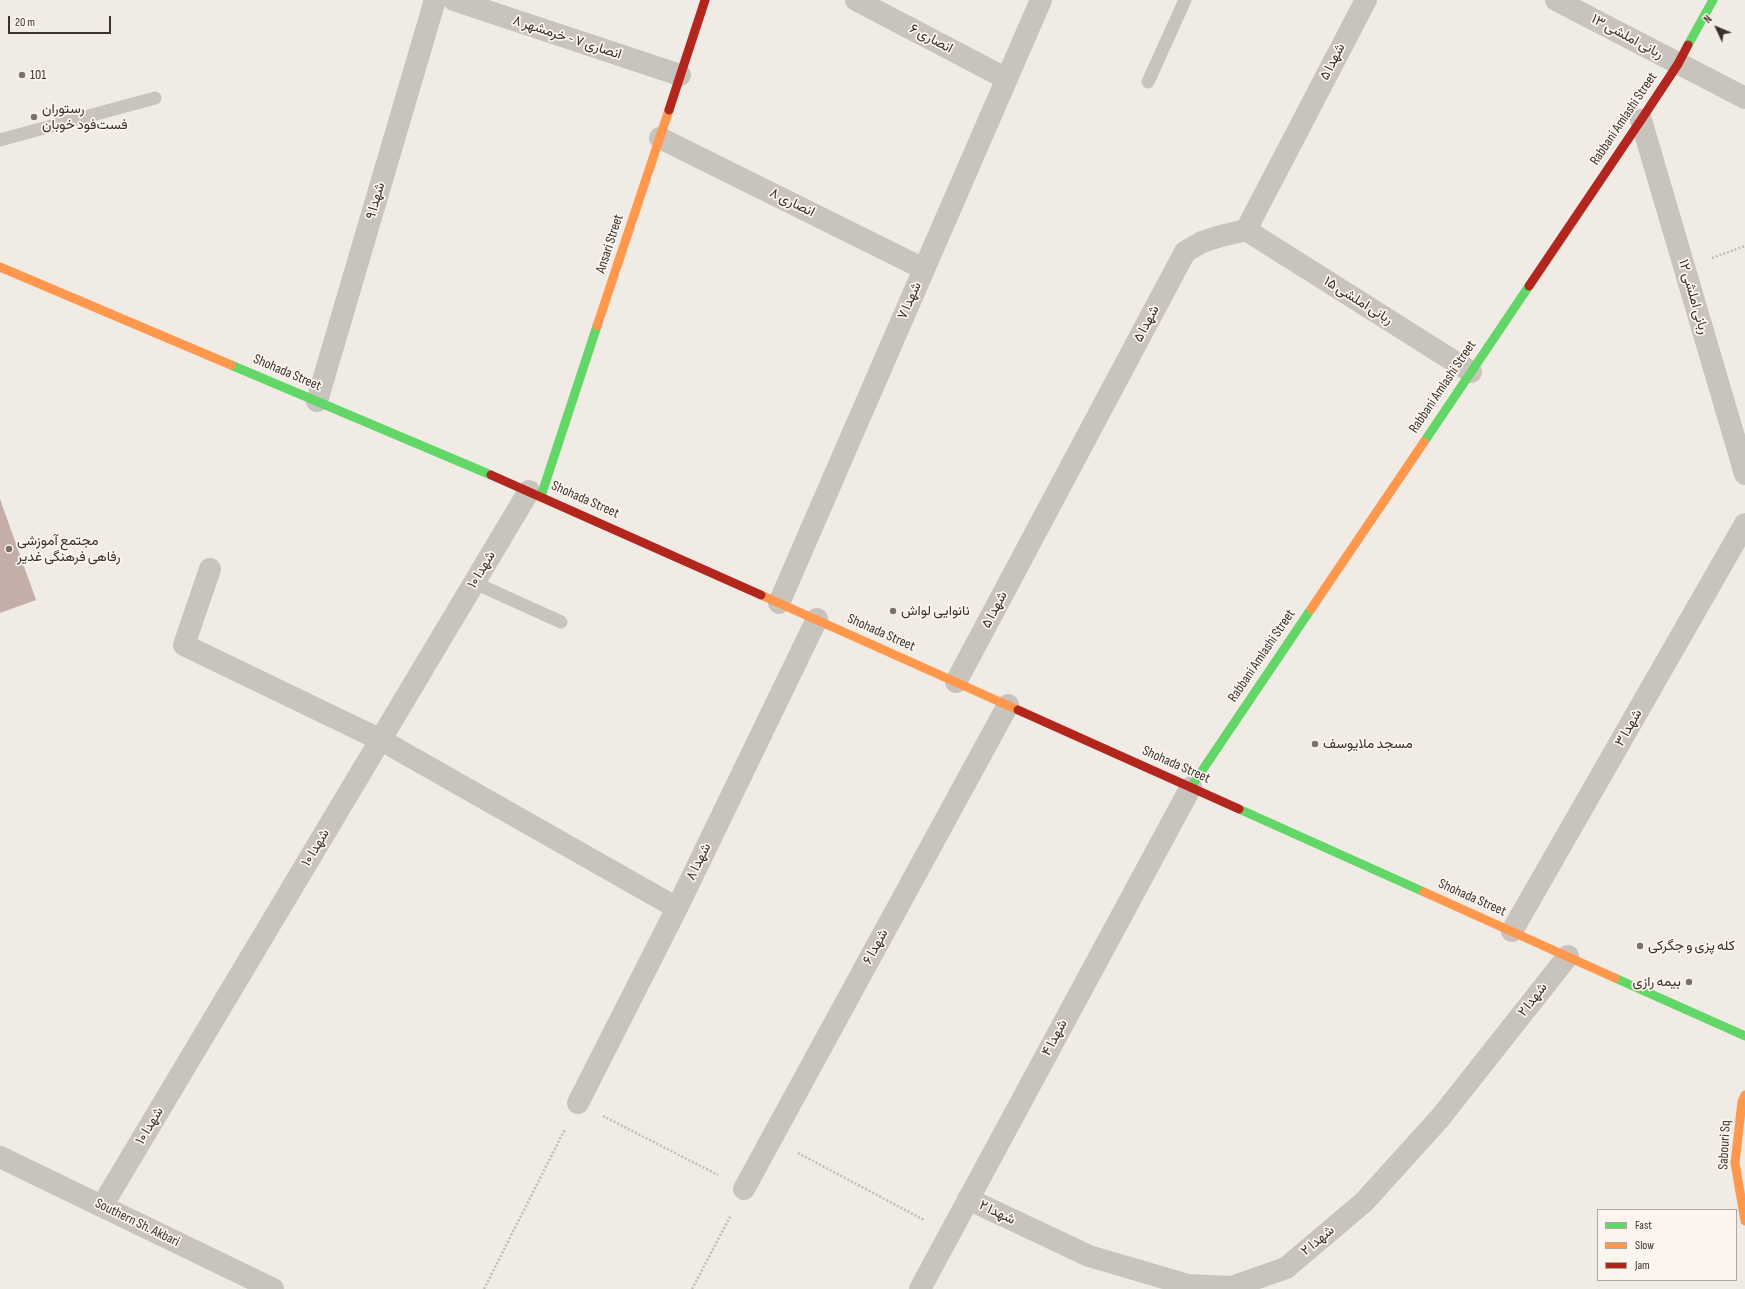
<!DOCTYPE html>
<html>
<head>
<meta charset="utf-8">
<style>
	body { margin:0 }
	#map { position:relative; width:1745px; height:1289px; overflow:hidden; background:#f0ebe5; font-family:"Sofia Sans Condensed",sans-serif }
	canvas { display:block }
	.legend { position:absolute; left:1597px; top:1209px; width:140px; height:72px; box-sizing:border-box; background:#fbf5ee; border:1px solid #aea6a0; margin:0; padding:5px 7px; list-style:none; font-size:12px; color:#3b302b }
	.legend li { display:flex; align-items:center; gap:8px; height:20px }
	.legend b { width:20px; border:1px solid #aea6a0 }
	.north { position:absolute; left:1697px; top:8px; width:40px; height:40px; -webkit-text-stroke:3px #fbf5ee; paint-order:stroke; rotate:314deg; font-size:11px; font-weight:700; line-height:16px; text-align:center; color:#3b302b }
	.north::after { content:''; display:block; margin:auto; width:14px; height:18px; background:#3b302b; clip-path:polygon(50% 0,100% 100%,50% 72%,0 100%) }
	.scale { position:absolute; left:8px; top:16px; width:103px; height:18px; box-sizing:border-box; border:2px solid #3b302b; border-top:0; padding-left:5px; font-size:12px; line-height:14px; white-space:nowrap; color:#3b302b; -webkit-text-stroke:3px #fbf5ee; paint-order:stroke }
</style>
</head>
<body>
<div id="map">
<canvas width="1745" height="1289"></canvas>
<ul class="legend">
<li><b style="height:5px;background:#63d668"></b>Fast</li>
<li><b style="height:5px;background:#ff974d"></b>Slow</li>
<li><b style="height:5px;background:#b3261e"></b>Jam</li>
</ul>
<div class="north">N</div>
<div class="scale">20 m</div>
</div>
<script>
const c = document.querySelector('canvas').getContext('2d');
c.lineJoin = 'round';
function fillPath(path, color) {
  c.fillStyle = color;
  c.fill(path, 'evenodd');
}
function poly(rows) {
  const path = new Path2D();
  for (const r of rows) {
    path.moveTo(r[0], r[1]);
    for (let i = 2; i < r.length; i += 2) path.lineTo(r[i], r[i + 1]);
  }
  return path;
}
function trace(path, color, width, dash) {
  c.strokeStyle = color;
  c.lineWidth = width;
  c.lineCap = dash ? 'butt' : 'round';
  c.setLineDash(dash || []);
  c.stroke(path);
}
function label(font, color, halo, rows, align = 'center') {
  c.font = font + ' "Sofia Sans Condensed",Vazirmatn,sans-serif';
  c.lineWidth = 3.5;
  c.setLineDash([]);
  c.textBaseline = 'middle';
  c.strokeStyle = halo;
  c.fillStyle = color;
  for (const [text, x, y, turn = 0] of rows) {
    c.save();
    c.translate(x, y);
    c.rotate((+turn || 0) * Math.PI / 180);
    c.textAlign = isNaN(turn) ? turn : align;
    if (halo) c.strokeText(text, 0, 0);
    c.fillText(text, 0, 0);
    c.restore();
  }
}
fillPath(poly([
	[0,499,36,600,0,613]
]), '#c3afa7');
trace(poly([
	[1712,258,1745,246],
	[603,1116,718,1175],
	[798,1153,924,1220],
	[484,1289,565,1129],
	[692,1289,731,1215]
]), '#c2bbb6', 2.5, [2, 2]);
trace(poly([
	[1148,82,1185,0],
	[0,140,155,98],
	[475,583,561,622]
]), '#c9c3be', 13);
trace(poly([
	[454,0,680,75],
	[856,0,1007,79],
	[1556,0,1745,98],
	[1641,120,1745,474],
	[660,138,924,269],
	[1246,230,1471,372],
	[317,401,435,0],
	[210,569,184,645,381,740,677,908],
	[779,603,1041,0],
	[956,682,1185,252,1202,242,1221,236,1246,230,1366,0],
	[1512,931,1745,524],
	[578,1103,677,908,817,619],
	[0,1157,273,1289],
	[744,1189,1008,705],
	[968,1199,1089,1256,1188,1285,1232,1287,1286,1268,1364,1202,1440,1118,1568,956],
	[102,1206,529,491],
	[920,1289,1191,787]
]), '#c9c3be', 22);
trace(poly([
	[1688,45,1713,0],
	[231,365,491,475],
	[1424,442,1529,286],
	[541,496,597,326],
	[1191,787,1311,609],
	[1239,809,1424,892],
	[1615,978,1745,1036]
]), '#63d668', 9);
trace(poly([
	[0,267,231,365],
	[597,326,669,110],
	[761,595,1018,710],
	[1311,609,1424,442],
	[1424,892,1615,978],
	[1745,1095,1742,1102,1735,1163,1745,1221]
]), '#ff974d', 9);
trace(poly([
	[669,110,705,0],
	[1529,286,1641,120,1678,64,1688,45],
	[491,475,761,595],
	[1018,710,1239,809]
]), '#b3261e', 9);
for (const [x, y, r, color] of [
	[22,75,4,"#7a716c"],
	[34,117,4,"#7a716c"],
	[9,549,4,"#7a716c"],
	[893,611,4,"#7a716c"],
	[1315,744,4,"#7a716c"],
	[1640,946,4,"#7a716c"],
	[1689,982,4,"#7a716c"]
]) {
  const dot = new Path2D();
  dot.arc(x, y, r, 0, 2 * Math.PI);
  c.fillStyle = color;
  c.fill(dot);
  trace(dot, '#fbf5ee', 1.5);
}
label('14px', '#3b302b', '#fbf5ee', [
	["ربانی املشی ۱۳",1627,37,28],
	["انصاری ۷ - خرمشهر ۸",567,38,18],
	["انصاری ۶",931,39,28],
	["شهدا ۵",1333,62,-63],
	["Rabbani Amlashi Street",1624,119,-56],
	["شهدا ۹",376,201,-74],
	["انصاری ۸",792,203,26],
	["Ansari Street",610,244,-72],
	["ربانی املشی ۱۲",1693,297,74],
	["شهدا ۷",910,301,-66],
	["ربانی املشی ۱۵",1358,301,32],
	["شهدا ۵",1147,324,-62],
	["Shohada Street",287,373,23],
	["Rabbani Amlashi Street",1443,387,-56],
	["Shohada Street",585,500,24],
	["شهدا ۱۰",482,570,-59],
	["شهدا ۵",995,610,-62],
	["Shohada Street",881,633,24],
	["Rabbani Amlashi Street",1262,656,-56],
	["شهدا ۳",1629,728,-60],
	["Shohada Street",1176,765,24],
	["شهدا ۱۰",316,848,-59],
	["شهدا ۸",699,862,-64],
	["Shohada Street",1472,898,24],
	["شهدا ۶",876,947,-61],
	["شهدا ۲",1533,1000,-52],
	["شهدا ۴",1055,1038,-62],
	["شهدا ۱۰",150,1126,-59],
	["Sabouri Sq",1725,1145,-87],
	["شهدا ۲",997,1213,25],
	["Southern Sh. Akbari",137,1223,26],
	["شهدا ۲",1318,1241,-40]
]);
label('14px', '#3b302b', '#fbf5ee', [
	["101",30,75],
	["رستوران",42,109],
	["فست‌فود خوبان",42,125],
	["مجتمع آموزشی",17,541],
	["رفاهی فرهنگی غدیر",17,557],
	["نانوایی لواش",901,611],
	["مسجد ملایوسف",1323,744],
	["کله پزی و جگرکی",1648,946],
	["بیمه رازی",1681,982,"right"]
], 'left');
</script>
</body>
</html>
